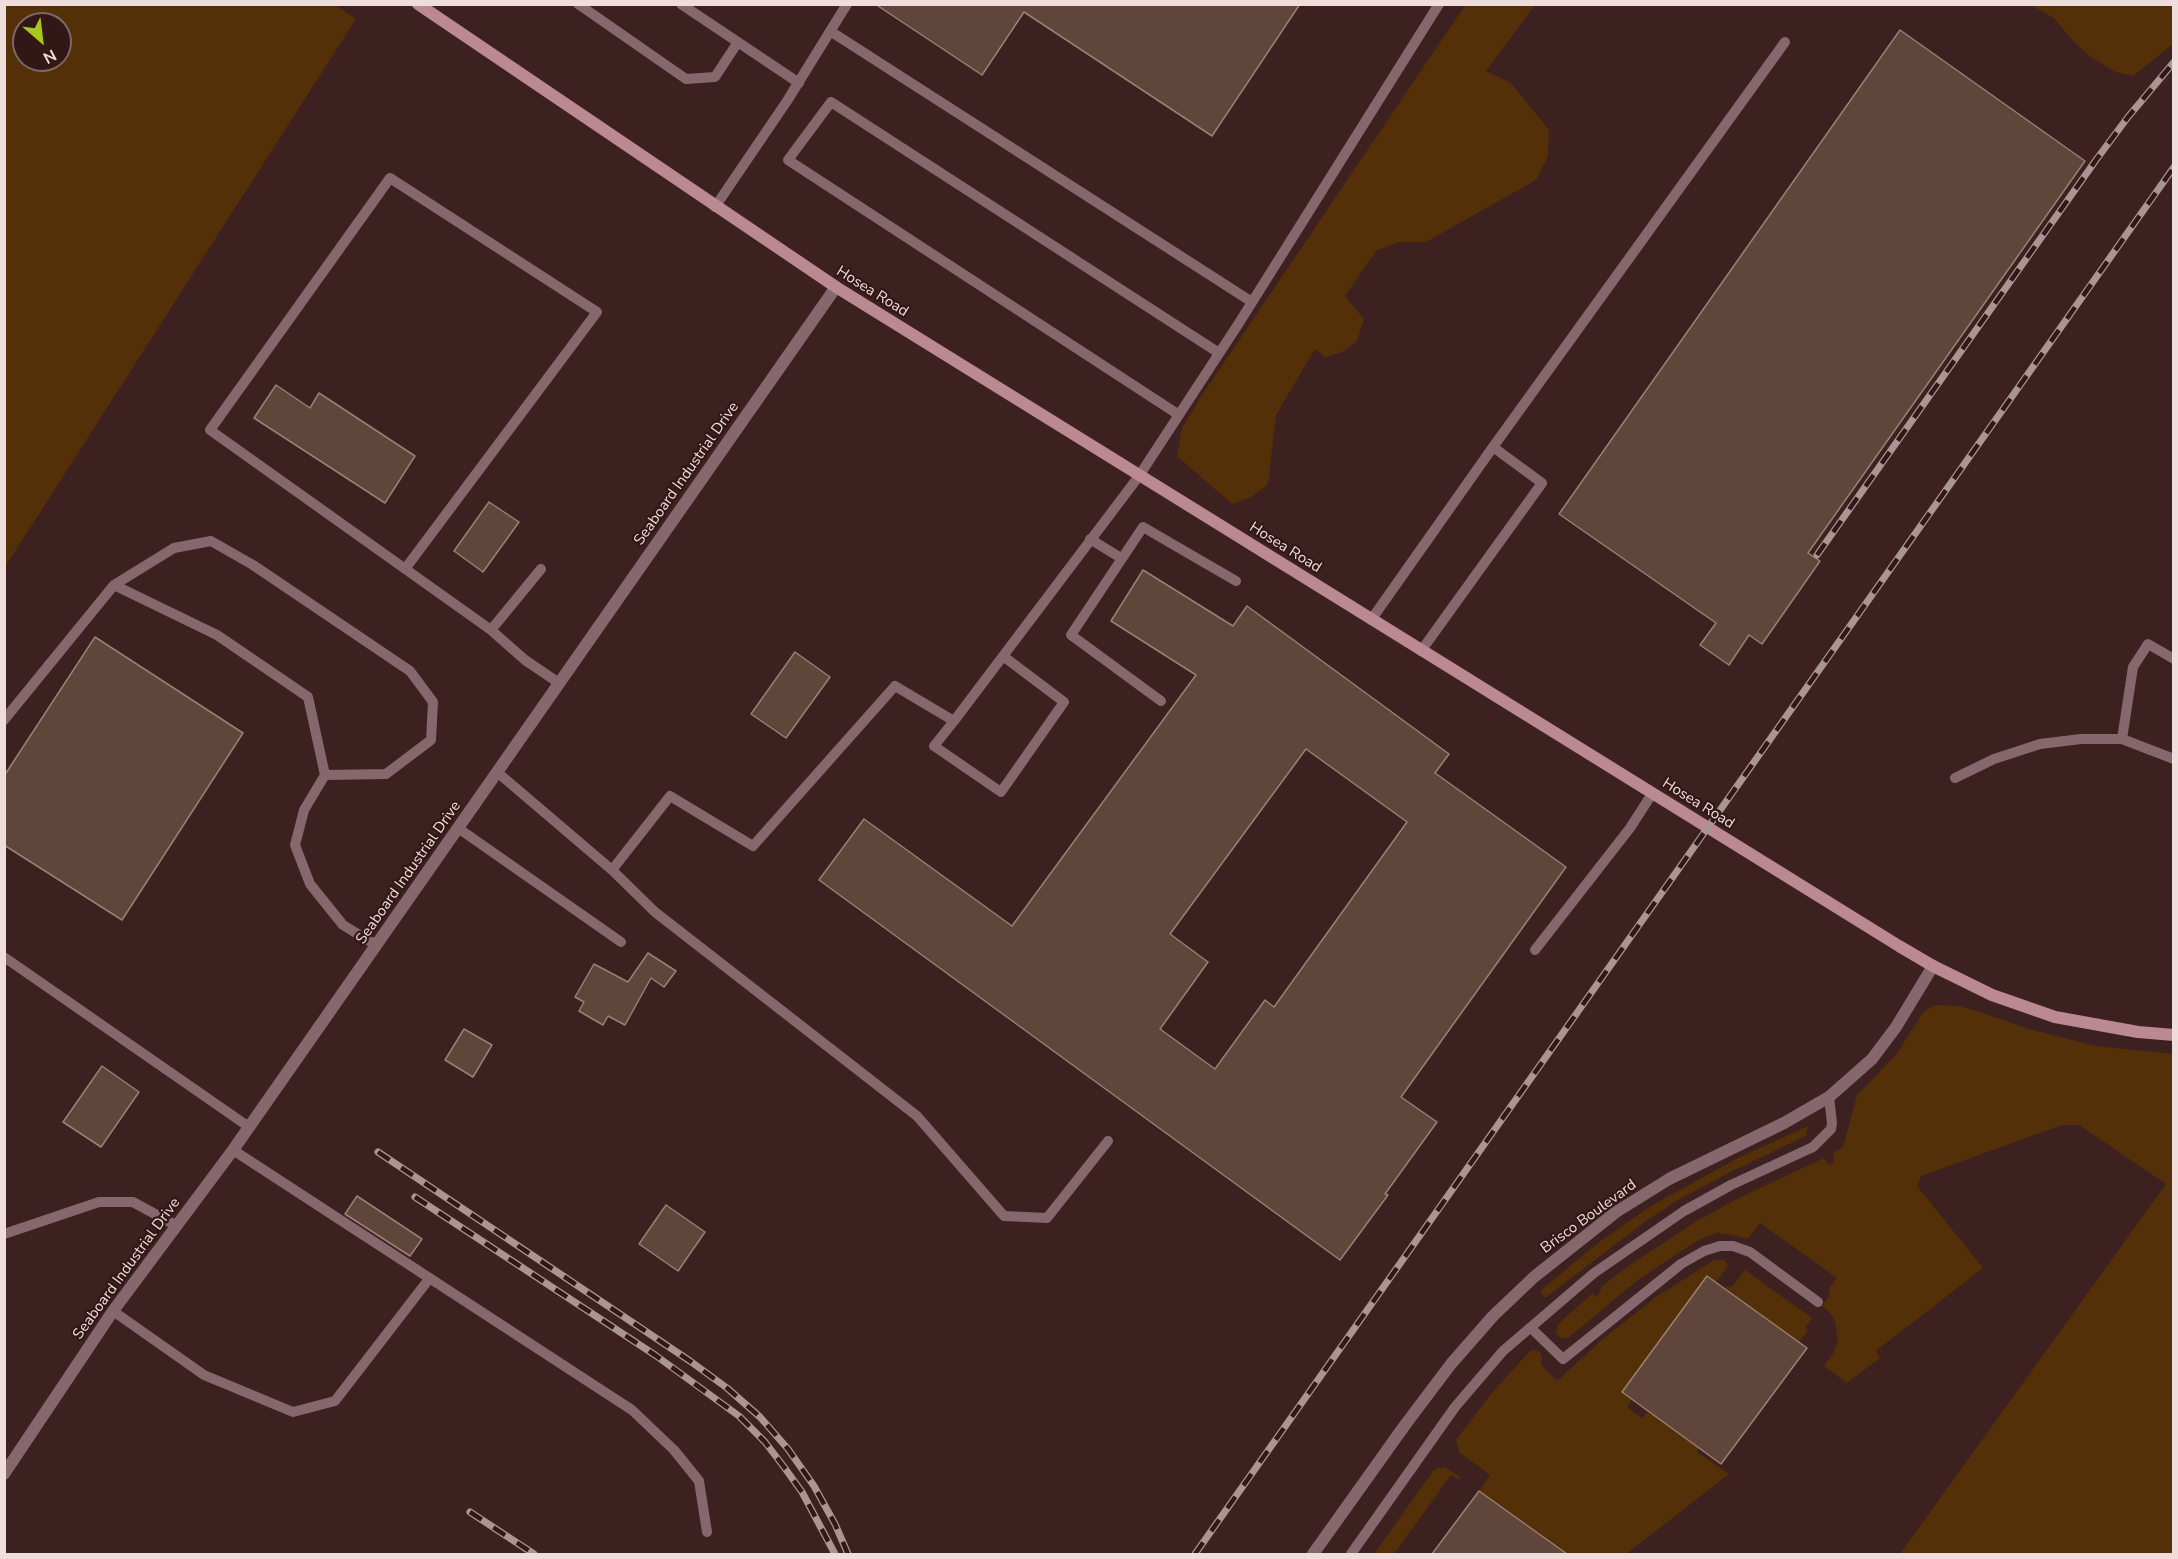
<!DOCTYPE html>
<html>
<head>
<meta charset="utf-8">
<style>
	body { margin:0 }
	#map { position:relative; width:2178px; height:1559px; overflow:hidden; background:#3c2120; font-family:"Nunito Sans",sans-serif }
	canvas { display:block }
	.frame { position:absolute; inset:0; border:6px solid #efdddb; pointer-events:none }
	.north { position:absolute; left:12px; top:12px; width:60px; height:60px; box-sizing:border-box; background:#311816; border:2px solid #7d6765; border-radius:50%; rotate:152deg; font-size:16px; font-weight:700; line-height:24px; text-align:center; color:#efdddb }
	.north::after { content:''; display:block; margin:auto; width:21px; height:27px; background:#a8c71c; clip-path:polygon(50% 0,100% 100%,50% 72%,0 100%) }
</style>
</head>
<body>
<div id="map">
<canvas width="2178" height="1559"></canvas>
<div class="frame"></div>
<div class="north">N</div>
</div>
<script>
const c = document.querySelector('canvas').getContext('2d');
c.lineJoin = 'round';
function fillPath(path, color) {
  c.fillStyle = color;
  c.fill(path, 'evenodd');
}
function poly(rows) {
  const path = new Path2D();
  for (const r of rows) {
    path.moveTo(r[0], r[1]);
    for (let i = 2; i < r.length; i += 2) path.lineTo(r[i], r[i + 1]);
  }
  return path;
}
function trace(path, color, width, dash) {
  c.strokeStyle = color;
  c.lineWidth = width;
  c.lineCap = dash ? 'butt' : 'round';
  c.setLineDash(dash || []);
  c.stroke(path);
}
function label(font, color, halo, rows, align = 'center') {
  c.font = font + ' "Nunito Sans",sans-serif';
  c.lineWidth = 4.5;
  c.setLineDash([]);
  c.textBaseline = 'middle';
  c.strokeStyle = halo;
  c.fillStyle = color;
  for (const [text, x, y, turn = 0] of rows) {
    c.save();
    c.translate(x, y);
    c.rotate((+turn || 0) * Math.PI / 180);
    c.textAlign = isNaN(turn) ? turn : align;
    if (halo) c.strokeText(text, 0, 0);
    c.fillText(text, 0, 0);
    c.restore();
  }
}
fillPath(poly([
	[5,4,333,4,356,19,5,567],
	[24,24,60,24,60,60,24,60],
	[1466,4,1535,5,1486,71,1511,83,1549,130,1548,156,1536,180,1426,242,1399,242,1376,251,1345,296,1364,319,1357,341,1342,352,1325,357,1315,349,1276,415,1268,484,1253,496,1232,504,1177,456,1182,428,1200,398],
	[2031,5,2173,5,2173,44,2133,76,2115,72,2091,57,2073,41,2054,18],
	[1940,1005,1958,1006,1974,1010,2029,1029,2095,1046,2173,1054,2173,1554,1900,1554,2166,1184,2079,1125,2062,1125,1921,1176,1917,1186,1983,1268,1876,1351,1880,1358,1847,1383,1824,1366,1834,1352,1838,1340,1835,1322,1831,1314,1822,1306,1830,1295,1828,1291,1830,1287,1837,1278,1760,1223,1748,1239,1729,1234,1720,1234,1719,1232,1698,1240,1638,1280,1569,1337,1562,1339,1556,1333,1558,1324,1593,1293,1595,1297,1599,1294,1602,1286,1631,1264,1700,1219,1745,1195,1824,1158,1828,1165,1833,1163,1834,1152,1843,1147,1857,1095,1896,1055,1922,1014,1932,1006],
	[1808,1126,1806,1136,1730,1172,1676,1201,1646,1221,1545,1298,1540,1291,1598,1243,1651,1206,1736,1159],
	[1714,1260,1724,1260,1728,1266,1716,1282,1707,1276,1622,1392,1632,1399,1627,1407,1642,1418,1648,1411,1699,1448,1697,1452,1729,1474,1626,1554,1567,1554,1479,1491,1490,1475,1459,1452,1456,1440,1491,1394,1530,1351,1533,1350,1540,1352,1542,1358,1541,1365,1557,1381,1604,1338,1656,1297],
	[1745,1270,1812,1318,1805,1328,1808,1330,1799,1342,1725,1288,1726,1286,1732,1287],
	[1445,1467,1460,1477,1460,1480,1451,1475,1394,1554,1374,1554,1433,1471,1437,1468]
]), '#543008');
const building = poly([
	[875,4,1300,4,1212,136,1024,12,982,75,875,4],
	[1900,30,2085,161,1808,553,1820,561,1762,644,1749,635,1729,665,1700,645,1716,623,1559,514,1900,30],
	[276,385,310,408,319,393,415,456,385,503,254,418,276,385],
	[489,502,519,522,483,572,454,551,489,502],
	[1143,570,1233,626,1247,606,1449,754,1435,773,1566,867,1401,1097,1437,1122,1385,1194,1388,1195,1340,1260,819,880,864,819,1012,926,1196,675,1111,621,1143,570],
	[1306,749,1407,822,1274,1007,1265,1000,1215,1069,1160,1029,1208,962,1170,934,1306,749],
	[95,637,243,733,122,920,4,845,4,776,95,637],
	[795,652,830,677,786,738,751,714,795,652],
	[648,953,676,971,664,987,651,978,625,1025,608,1016,603,1025,579,1011,584,1002,575,997,594,964,628,982,648,953],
	[464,1029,492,1045,473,1077,445,1060,464,1029],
	[102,1066,139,1092,101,1147,63,1122,102,1066],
	[357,1196,422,1239,410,1256,345,1214,357,1196],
	[666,1205,705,1232,678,1271,639,1244,666,1205],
	[1707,1276,1807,1348,1721,1464,1622,1392,1707,1276],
	[1479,1491,1567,1554,1432,1554,1479,1491]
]);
fillPath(building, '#60453a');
trace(building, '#9d7f73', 1.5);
trace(poly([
	[578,4,686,79,715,77,738,42],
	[681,4,799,83],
	[830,31,1252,302],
	[715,207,787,101,847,4],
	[1179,415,788,160,831,102,1219,353],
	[1090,539,1121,558],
	[405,569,597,312,390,178,210,430,491,630],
	[541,569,491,630,525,660,559,683],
	[114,585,217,635,308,697,325,775],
	[1371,620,1493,447],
	[1421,651,1542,483,1493,447,1785,42],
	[1161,701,1071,635,1143,527,1236,581],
	[4,720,114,585,174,548,211,541,253,565,410,671,433,702,431,740,386,774,325,775,304,810,295,845,310,884,343,925,376,945],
	[954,721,934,746,1001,792,1064,702,1003,656],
	[2122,739,2133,667,2148,644,2174,659],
	[497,772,612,870,670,796,753,846,895,686,954,721,1139,476,1239,323,1439,4],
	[1955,778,1994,759,2040,744,2081,739,2122,739,2174,759],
	[458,828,621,942],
	[612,870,655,912,917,1116,1004,1216,1047,1218,1108,1141],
	[1535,950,1630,828,1652,794],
	[4,957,249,1127],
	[233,1150,632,1410,674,1450,699,1481,707,1532],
	[4,1234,99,1202,133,1202,177,1226],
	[113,1311,204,1375,293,1412,335,1401,429,1279],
	[1531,1328,1563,1359,1681,1264,1704,1251,1720,1246,1733,1246,1750,1252,1818,1302],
	[1351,1554,1455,1407,1503,1351,1594,1273,1684,1211,1731,1185,1813,1147,1831,1129,1832,1123,1829,1097]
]), '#86676e', 10);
trace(poly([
	[4,1474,113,1311,233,1150,836,287],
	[1313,1554,1405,1425,1451,1364,1493,1316,1534,1277,1616,1212,1669,1179,1784,1123,1829,1097,1872,1059,1896,1027,1933,966]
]), '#86676e', 12);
trace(poly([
	[418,4,836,287,1899,946,1933,966,1992,995,2055,1017,2138,1032,2174,1035]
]), '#bb8994', 12);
const rail = poly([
	[1817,555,2096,160,2128,117,2174,62],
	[378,1152,690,1361,727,1388,760,1417,788,1449,814,1486,835,1524,848,1554],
	[415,1197,655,1355,739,1416,765,1442,784,1467,802,1492,835,1554],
	[470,1512,534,1554],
	[1195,1554,2174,167]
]);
trace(rail, '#aa9593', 7);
trace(rail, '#311816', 4.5, [14]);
label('15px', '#efdddb', '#311816', [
	["Hosea Road",872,292,32],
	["Seaboard Industrial Drive",687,474,-55],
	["Hosea Road",1285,548,32],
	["Hosea Road",1698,804,32],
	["Seaboard Industrial Drive",409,873,-55],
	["Brisco Boulevard",1589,1217,-36],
	["Seaboard Industrial Drive",127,1269,-54]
]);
</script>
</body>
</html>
